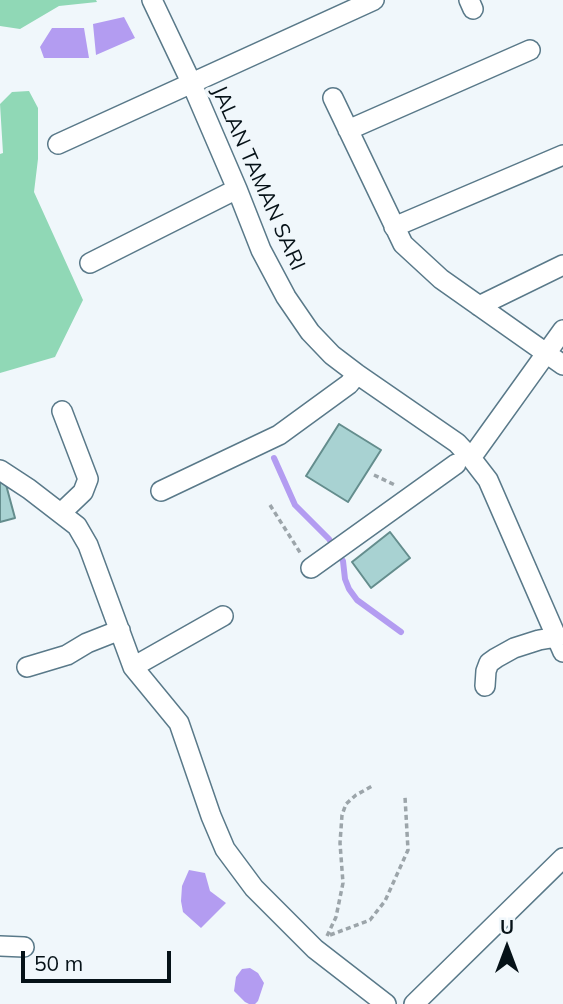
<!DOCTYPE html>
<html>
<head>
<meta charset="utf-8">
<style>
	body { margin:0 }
	#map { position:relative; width:563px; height:1004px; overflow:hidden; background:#f0f7fb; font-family:Mulish,sans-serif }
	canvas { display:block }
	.north { position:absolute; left:472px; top:913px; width:70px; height:70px; -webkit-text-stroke:5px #f0f7fb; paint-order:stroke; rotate:0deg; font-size:19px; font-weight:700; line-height:28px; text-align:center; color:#061218 }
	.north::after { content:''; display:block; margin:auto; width:24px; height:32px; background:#061218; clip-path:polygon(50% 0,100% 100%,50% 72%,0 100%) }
	.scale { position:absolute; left:21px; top:951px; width:150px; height:32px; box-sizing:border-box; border:4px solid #061218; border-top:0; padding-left:9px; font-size:21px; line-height:24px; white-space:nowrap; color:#061218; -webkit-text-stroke:5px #f0f7fb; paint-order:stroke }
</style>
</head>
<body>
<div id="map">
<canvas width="563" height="1004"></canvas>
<div class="north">U</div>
<div class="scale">50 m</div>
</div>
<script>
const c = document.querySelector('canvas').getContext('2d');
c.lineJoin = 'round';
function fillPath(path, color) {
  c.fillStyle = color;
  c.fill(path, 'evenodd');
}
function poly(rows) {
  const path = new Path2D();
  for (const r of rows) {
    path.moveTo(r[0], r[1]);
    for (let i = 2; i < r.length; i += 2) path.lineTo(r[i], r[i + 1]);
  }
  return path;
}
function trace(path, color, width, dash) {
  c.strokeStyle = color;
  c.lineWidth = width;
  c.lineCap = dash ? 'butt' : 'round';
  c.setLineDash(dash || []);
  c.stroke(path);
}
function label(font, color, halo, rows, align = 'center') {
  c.font = font + ' Mulish,sans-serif';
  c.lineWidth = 7;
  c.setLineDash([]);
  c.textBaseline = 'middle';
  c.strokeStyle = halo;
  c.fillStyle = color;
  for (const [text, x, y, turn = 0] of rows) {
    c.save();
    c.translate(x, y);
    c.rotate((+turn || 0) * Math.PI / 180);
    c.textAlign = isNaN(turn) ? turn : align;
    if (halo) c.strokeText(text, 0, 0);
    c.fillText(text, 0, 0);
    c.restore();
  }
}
fillPath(poly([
	[0,0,96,0,97,2,59,6,20,29,0,26],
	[29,91,38,108,38,159,34,192,83,300,55,357,0,373,0,154,3,153,0,104,12,92]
]), '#90d8b6');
fillPath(poly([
	[124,17,135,38,96,55,93,24],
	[52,28,84,28,89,58,44,58,40,47],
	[189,870,205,873,210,891,226,903,201,928,183,912,181,901,182,886],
	[250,968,258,973,264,983,258,1001,255,1004,249,1004,245,1002,234,991,236,977,242,969]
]), '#b39cf1');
trace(poly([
	[274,458,295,505,329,539,343,561,345,579,349,589,357,600,401,632]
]), '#b39cf1', 6);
const building = poly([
	[339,424,381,450,348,502,306,476,339,424],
	[5,481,15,518,0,522,0,483,5,481],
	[390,532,410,558,371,588,352,562,390,532]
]);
fillPath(building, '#a8d2d2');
trace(building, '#648d8d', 2);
const minor = poly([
	[152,0,191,82,237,189,261,250,286,297,310,332,332,355,357,374,457,443,471,458,488,480,563,652],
	[469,0,473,9],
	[333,98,403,244,441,279,563,365],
	[348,130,530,50],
	[58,144,374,0],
	[394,227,563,155],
	[90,263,237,189],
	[479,306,563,265],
	[471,458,563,330],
	[0,470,29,489,77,526,88,545,133,667,179,723,211,816,225,849,254,888,315,949,386,1004],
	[161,491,279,435,349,384,357,374],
	[61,513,83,492,88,479,62,411],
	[311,568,456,464],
	[27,667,67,655,87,643,120,630],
	[133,667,223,616],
	[485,686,486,671,489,663,496,658,514,648,539,640,557,637],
	[0,946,24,947],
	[414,1004,563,858]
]);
trace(minor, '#597989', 22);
trace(poly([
	[374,475,395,485],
	[270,505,301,554],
	[330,935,370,920,385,901,408,850,405,797],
	[327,936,336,917,343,883,340,843,342,815,346,804,356,795,374,785]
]), '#9ca5aa', 3.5, [5, 3.5]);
trace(minor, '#fff', 19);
label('21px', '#061218', '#f0f7fb', [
	["JALAN TAMAN SARI",258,178,66]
]);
</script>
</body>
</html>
